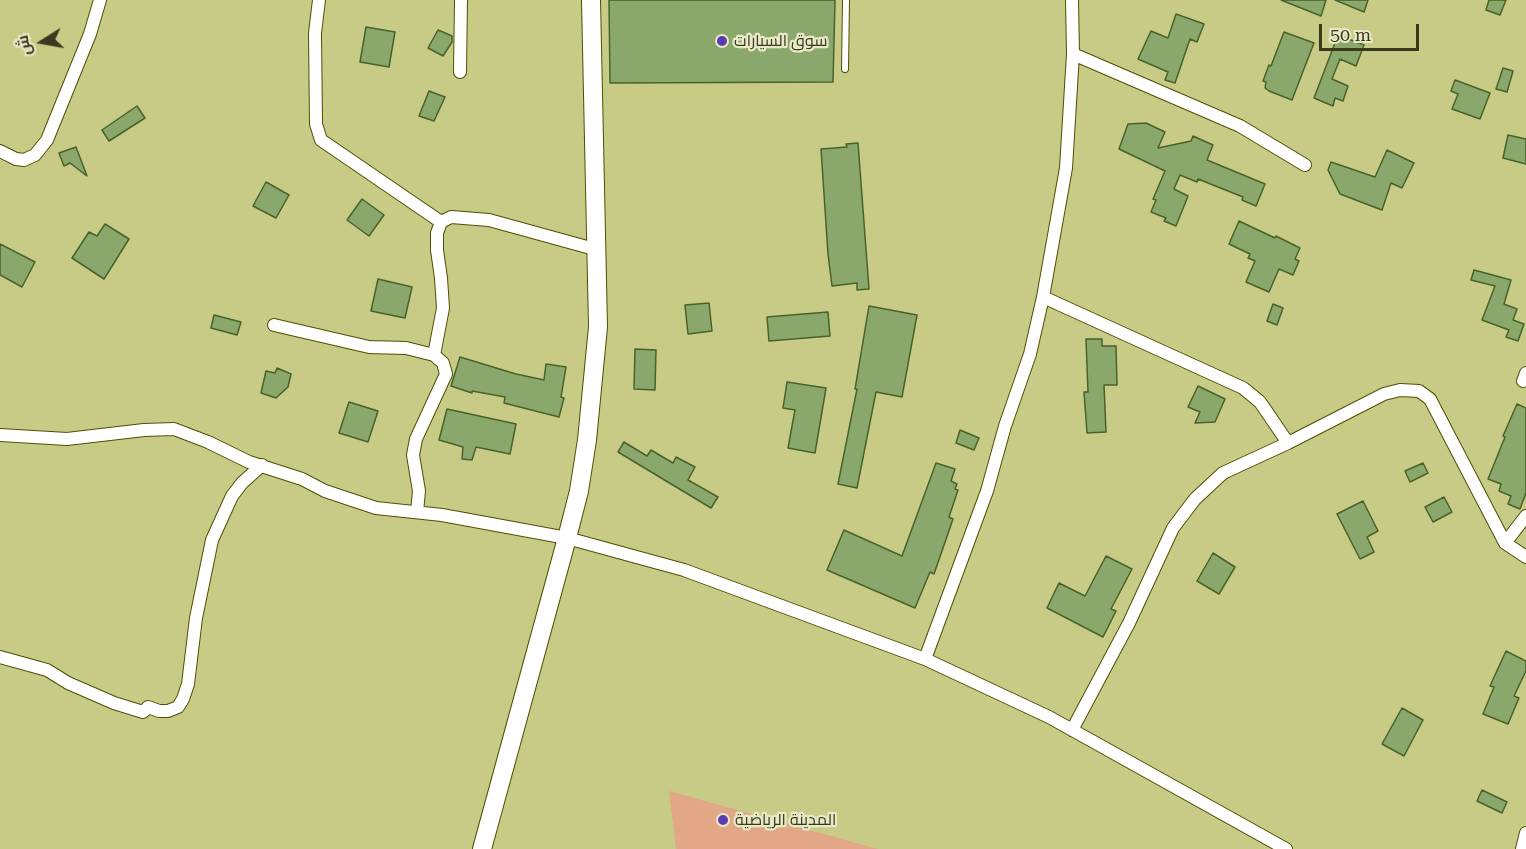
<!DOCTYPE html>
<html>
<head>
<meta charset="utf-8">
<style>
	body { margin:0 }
	#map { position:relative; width:1526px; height:849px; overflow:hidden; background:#c8cb86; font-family:"Roboto Serif",Cairo,serif }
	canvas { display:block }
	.north { position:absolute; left:12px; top:12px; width:60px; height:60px; -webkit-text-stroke:4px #e7e9c7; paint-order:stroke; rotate:259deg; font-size:16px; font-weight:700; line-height:24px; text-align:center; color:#393a1d }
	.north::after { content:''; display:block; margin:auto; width:21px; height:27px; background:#393a1d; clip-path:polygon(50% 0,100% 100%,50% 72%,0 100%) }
	.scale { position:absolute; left:1319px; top:24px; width:100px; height:27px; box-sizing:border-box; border:3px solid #393a1d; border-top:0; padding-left:8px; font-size:18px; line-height:21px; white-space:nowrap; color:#393a1d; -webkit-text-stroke:4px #e7e9c7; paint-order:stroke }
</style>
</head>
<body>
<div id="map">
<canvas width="1526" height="849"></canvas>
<div class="north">ش</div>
<div class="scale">50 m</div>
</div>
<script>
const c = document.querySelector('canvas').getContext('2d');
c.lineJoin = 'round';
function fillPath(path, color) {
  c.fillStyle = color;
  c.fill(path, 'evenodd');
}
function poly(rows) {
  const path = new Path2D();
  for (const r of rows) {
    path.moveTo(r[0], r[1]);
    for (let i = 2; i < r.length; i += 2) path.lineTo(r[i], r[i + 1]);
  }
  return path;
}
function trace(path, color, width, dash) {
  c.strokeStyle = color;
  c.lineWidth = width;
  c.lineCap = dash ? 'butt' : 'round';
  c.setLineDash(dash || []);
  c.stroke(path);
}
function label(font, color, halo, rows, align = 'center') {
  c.font = font + ' "Roboto Serif",Cairo,serif';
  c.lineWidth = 4.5;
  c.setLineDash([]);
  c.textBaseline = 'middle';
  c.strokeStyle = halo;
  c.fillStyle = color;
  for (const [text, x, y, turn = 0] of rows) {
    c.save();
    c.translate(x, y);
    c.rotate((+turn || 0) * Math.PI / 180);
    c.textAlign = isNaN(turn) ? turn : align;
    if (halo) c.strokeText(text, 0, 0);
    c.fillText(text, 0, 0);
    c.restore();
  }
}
fillPath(poly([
	[669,791,878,849,676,849]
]), '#e2a787');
const building = poly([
	[609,0,835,0,833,82,610,83,609,0],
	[1281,0,1326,0,1321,16,1281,0],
	[1335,0,1368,0,1364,12,1335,0],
	[1489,0,1506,0,1500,15,1486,10,1489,0],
	[1176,14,1204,24,1197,42,1190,39,1175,83,1165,80,1168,72,1138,59,1151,31,1168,38,1176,14],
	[366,27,395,32,389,67,360,62,366,27],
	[438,30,452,36,452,42,443,56,428,48,438,30],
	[1284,32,1314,43,1292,100,1269,91,1265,88,1266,82,1263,81,1269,65,1271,66,1284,32],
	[1338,35,1364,45,1356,66,1340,59,1332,79,1348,86,1343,101,1335,98,1333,106,1314,98,1338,35],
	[1503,68,1513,71,1507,92,1496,89,1503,68],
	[1455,80,1490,93,1480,119,1452,109,1458,94,1451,91,1455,80],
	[429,91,445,97,434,121,419,116,429,91],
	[137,106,145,118,109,141,102,130,137,106],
	[1146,123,1165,132,1158,148,1191,141,1193,136,1213,145,1207,160,1265,184,1256,206,1242,200,1243,197,1198,179,1197,182,1180,175,1174,189,1188,196,1176,226,1164,221,1166,218,1151,212,1156,200,1153,199,1165,171,1119,149,1128,124,1146,123],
	[1508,135,1526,139,1526,164,1503,158,1508,135],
	[858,143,869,289,857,290,857,283,832,286,828,254,821,149,847,147,846,144,858,143],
	[76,147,87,176,70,163,64,166,59,153,76,147],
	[1387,150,1414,163,1402,188,1391,183,1382,210,1340,194,1328,170,1331,162,1375,177,1387,150],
	[266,182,289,195,276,218,253,206,266,182],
	[362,199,384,215,369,236,347,220,362,199],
	[1239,221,1275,238,1276,236,1300,248,1295,259,1299,261,1293,275,1279,269,1269,292,1246,282,1255,261,1248,258,1250,254,1229,244,1239,221],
	[105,224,129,239,104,279,72,258,89,232,97,236,105,224],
	[0,244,35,262,22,287,0,275,0,244],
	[1474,270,1511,280,1504,304,1517,309,1513,320,1524,324,1518,341,1506,337,1509,330,1482,320,1495,286,1471,280,1474,270],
	[378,279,412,287,405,318,371,311,378,279],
	[709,303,712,331,688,334,685,305,709,303],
	[1273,304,1283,308,1277,325,1267,321,1273,304],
	[869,306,917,315,902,397,876,392,857,488,838,484,857,389,855,389,869,306],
	[828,312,830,336,769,341,767,317,828,312],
	[214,315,241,322,237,335,211,328,214,315],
	[1086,339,1102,339,1102,346,1116,346,1117,385,1104,385,1106,432,1087,433,1084,392,1088,392,1086,339],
	[635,349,656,350,655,390,634,389,635,349],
	[460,357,516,374,544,380,546,364,566,367,561,397,564,398,559,417,504,403,505,397,472,391,472,393,451,386,460,357],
	[277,368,291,374,288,387,276,398,261,393,266,371,275,373,277,368],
	[787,382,826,388,815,453,788,448,795,410,783,408,787,382],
	[1198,386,1225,399,1215,422,1195,423,1200,412,1188,407,1198,386],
	[349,402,378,411,368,442,339,433,349,402],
	[1517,404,1526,408,1526,493,1520,509,1508,504,1511,496,1499,491,1501,484,1488,479,1505,437,1503,436,1517,404],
	[447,409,516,424,510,454,476,447,472,460,462,459,463,447,439,440,447,409],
	[960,430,979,438,974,450,956,443,960,430],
	[624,442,647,456,651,450,673,463,676,457,695,467,688,480,718,497,711,508,618,452,624,442],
	[936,463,955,469,951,481,957,484,955,489,958,490,949,517,953,519,934,574,930,572,915,608,827,570,844,530,902,556,936,463],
	[1423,463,1428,473,1410,482,1405,471,1423,463],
	[1444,497,1452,512,1433,522,1425,507,1444,497],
	[1363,501,1378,531,1367,537,1374,552,1360,559,1337,514,1363,501],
	[1213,553,1235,567,1219,594,1197,581,1213,553],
	[1106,556,1132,569,1111,609,1116,611,1103,637,1047,608,1059,583,1085,596,1106,556],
	[1506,651,1526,661,1526,671,1514,696,1519,698,1508,724,1483,714,1494,687,1490,686,1506,651],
	[1402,708,1423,720,1404,756,1382,744,1402,708],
	[1482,790,1507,802,1502,813,1477,801,1482,790]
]);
fillPath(building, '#8ba86c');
trace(building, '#486229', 1.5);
const service = poly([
	[845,69,846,0]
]);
const minor = poly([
	[319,0,315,33,316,124,321,140,441,222],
	[1073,54,1240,126,1305,165],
	[460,72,461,0],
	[0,151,16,159,24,160,35,155,47,140,90,34,100,0],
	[1043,297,1243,388,1260,402,1288,443],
	[274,325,369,347,406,348,434,355,443,363,446,374,416,439,413,455,419,491,417,512],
	[434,355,443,308,441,278,437,250,437,233,441,222,451,217,489,220,598,250],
	[1523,381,1526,373],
	[0,435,67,439,144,430,174,429,208,442,249,462,302,479,325,491,376,508,442,515,567,538,684,570,925,659,1049,717,1286,849],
	[1505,543,1526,516],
	[0,657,47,670,68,683,114,703,143,712,148,707,159,711,168,711,178,707,183,699,188,684,196,618,212,540,232,496,242,483,262,465],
	[925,659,987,491,1005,426,1030,354,1043,297,1066,168,1073,54,1072,0],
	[1072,730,1129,623,1173,528,1195,499,1223,473,1288,443,1384,394,1400,390,1419,391,1430,399,1505,543,1526,557],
	[1522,849,1526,833]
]);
const primary = poly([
	[482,849,567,538,579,491,587,440,598,327,591,0]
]);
trace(service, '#4f4f02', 8);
trace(minor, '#4f4f02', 14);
trace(primary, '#4f4f02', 20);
trace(service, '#fff', 6);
trace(minor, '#fff', 12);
trace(primary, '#fff', 18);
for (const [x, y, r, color] of [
	[722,41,6,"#5b3bb3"],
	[723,820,6,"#5b3bb3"]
]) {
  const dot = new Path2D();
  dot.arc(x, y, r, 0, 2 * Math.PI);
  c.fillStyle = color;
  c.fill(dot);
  trace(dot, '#e7e9c7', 2);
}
label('16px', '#393a1d', '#e7e9c7', [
	["سوق السيارات",734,41],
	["المدينة الرياضية",735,820]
], 'left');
</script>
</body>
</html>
